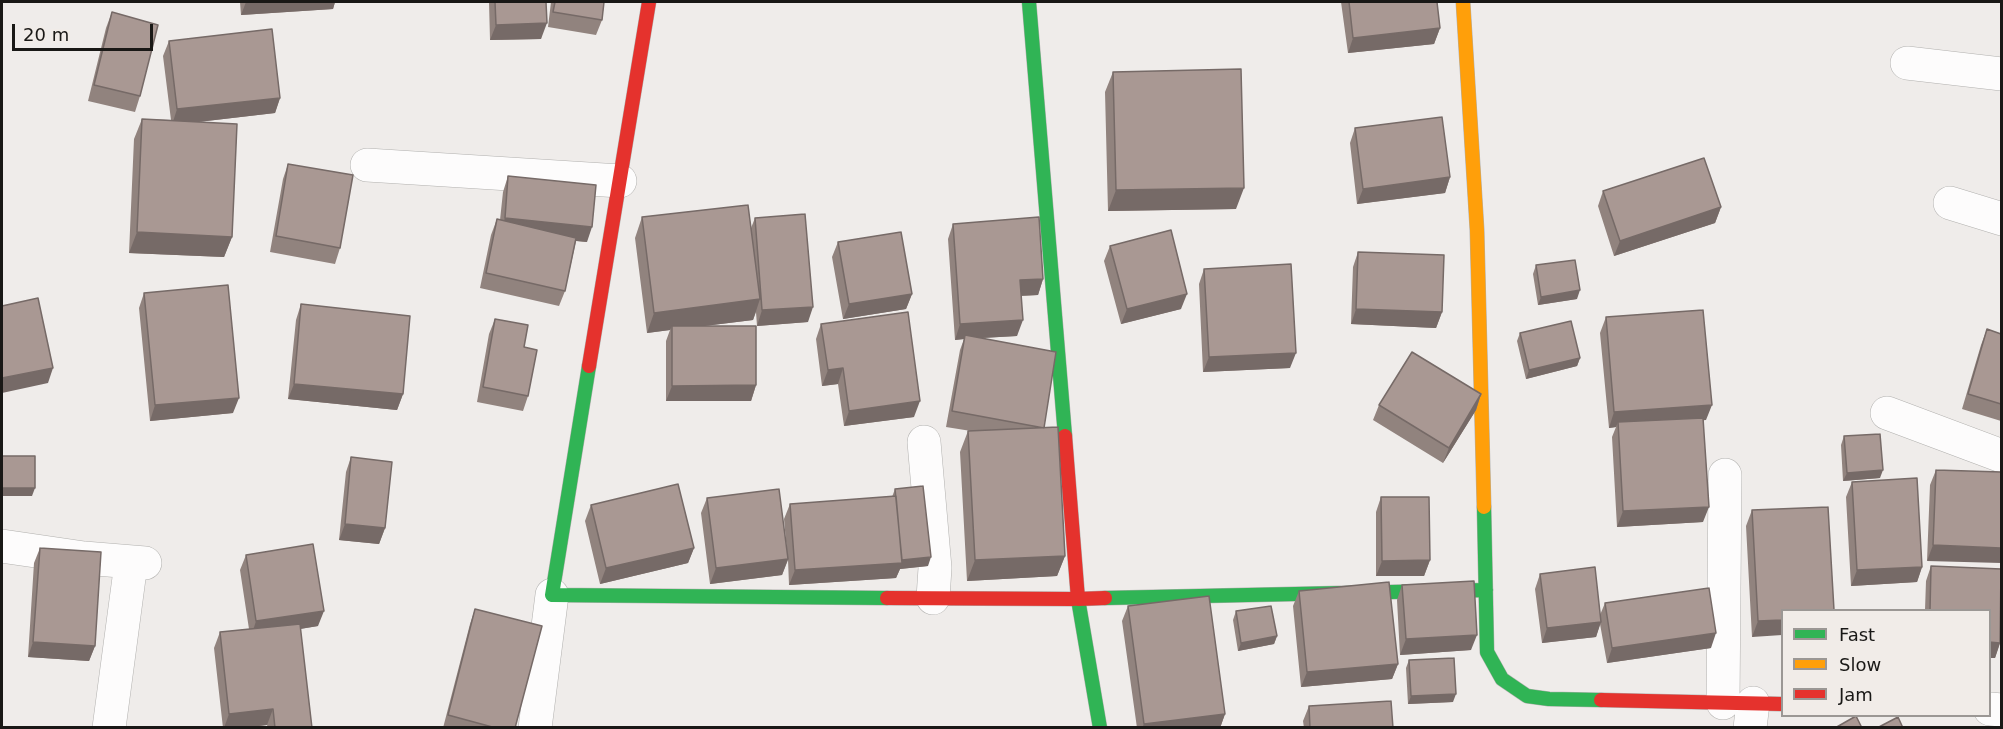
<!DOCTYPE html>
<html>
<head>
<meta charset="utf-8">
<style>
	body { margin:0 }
	#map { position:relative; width:2003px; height:729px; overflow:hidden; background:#efecea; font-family:"DejaVu Sans",sans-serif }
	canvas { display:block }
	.frame { position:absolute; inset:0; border:3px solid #191816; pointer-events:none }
	.legend { position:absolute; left:1781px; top:609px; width:210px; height:108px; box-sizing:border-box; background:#f1ece8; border:2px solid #9b9794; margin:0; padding:8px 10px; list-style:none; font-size:18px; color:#191816 }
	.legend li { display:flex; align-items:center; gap:12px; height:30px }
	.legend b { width:30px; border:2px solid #9b9794 }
	.scale { position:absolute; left:12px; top:24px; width:141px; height:27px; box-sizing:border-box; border:3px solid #191816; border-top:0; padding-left:8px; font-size:18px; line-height:21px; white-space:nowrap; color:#191816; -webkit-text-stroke:4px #f1ece8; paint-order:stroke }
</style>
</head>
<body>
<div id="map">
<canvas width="2003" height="729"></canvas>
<div class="frame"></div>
<ul class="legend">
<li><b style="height:8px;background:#30b455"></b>Fast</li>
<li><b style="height:8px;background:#ff9f0a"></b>Slow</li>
<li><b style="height:8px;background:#e5322d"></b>Jam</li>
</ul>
<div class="scale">20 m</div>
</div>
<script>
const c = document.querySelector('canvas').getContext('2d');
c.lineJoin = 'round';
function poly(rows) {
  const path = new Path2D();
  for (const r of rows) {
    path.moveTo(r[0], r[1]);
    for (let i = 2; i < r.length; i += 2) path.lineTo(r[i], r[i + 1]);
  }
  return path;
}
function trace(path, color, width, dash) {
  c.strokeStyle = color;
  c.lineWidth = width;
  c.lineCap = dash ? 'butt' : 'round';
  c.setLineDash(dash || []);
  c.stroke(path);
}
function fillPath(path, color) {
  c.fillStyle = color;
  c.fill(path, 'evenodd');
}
const street = poly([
	[1907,63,2002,74],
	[367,165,620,181],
	[1950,203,2002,219],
	[1887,413,2002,456],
	[924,442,935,568,933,598],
	[2,546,84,558,145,563],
	[1723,703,1725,475],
	[1990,709,2002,710],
	[109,728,131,563],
	[535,728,552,595],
	[1750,728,1753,703]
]);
const fast = poly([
	[1029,2,1065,436],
	[589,366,552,595,887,598],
	[1484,507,1487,652,1502,679,1527,696,1549,699,1601,700],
	[1105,598,1486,590],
	[1073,599,1078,599,1100,728]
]);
const slow = poly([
	[1463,2,1477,230,1484,507]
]);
const jam = poly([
	[589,366,649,2],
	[1065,436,1078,599,1105,598],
	[887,598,1073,599],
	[1601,700,1782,704]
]);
trace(street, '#b1b0ae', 34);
trace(fast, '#b1b0ae', 15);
trace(slow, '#b1b0ae', 15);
trace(jam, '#b1b0ae', 15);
trace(street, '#fdfcfc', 33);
trace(fast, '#30b455', 14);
trace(slow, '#ff9f0a', 14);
trace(jam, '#e5322d', 14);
fillPath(poly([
	[240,2,335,2,333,9,241,15],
	[489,2,546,2,541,39,490,40],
	[551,2,604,2,602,20,596,35,548,27],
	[1341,2,1437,2,1440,28,1434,44,1348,53],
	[112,12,140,96,135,112,88,101,106,28],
	[169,41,280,98,275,113,198,122,232,237,224,257,129,253,134,139,142,119,171,120,163,56],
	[1113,72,1236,209,1108,211,1105,92],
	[1355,128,1450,177,1445,193,1357,204,1350,143],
	[288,164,340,248,335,264,270,252,283,179],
	[508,176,587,242,576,241,565,291,559,306,480,288,491,235,497,219,500,220,503,192],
	[1603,191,1721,207,1715,223,1614,256,1598,206],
	[642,217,751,228,755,218,808,322,757,326,756,312,753,320,704,326,756,385,751,401,666,401,666,341,670,330,647,333,635,238],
	[953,224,1043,279,1038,295,1021,296,1017,336,981,338,1044,427,1065,556,1057,576,967,581,960,452,968,431,971,431,946,427,960,350,964,339,955,340,948,239],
	[838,242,912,294,906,309,843,319,832,257],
	[1110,246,1181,309,1121,324,1104,261],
	[1358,252,1442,312,1436,328,1351,324,1353,267],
	[1536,265,1577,299,1538,305,1533,274],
	[1204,269,1290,368,1203,372,1199,284],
	[144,293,233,413,150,421,139,308],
	[301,304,403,394,397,410,288,399,296,320],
	[1606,317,1706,420,1704,420,1703,522,1617,527,1612,437,1616,427,1609,428,1600,333],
	[495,319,524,347,528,396,523,411,477,402,489,334],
	[821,324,914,417,844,426,838,384,822,386,816,339],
	[1987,329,2001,334,2001,421,1962,409,1981,345],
	[1520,333,1580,358,1577,366,1526,379,1517,341],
	[1481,394,1476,410,1443,463,1373,420,1379,405],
	[1844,436,1880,478,1843,481,1841,445],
	[351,457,385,528,379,544,339,540,346,472],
	[1936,470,2001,472,1927,561,1930,485],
	[1852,482,1922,567,1917,582,1851,586,1846,497],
	[895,489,928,566,900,569,896,578,789,585,788,560,782,575,710,584,701,513,707,498,787,552,784,519,790,504,892,497],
	[1381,497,1430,560,1424,576,1376,576,1376,512],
	[591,505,694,548,688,563,600,584,585,521],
	[1752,510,1834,610,1752,637,1746,526],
	[40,548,95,646,89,661,28,657,34,563],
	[246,555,318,626,300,629,312,728,268,728,267,725,242,728,223,728,214,648,220,632,249,629,240,570],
	[1931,566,2001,569,2000,643,1995,658,1989,658,1989,610,1925,610,1926,581],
	[1540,574,1600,615,1605,603,1711,648,1607,663,1600,624,1596,637,1542,643,1535,589],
	[1402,585,1471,650,1400,655,1397,600],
	[1299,591,1398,664,1392,679,1301,687,1293,606],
	[1128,606,1225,714,1220,728,1137,728,1122,621],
	[475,609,515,728,443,728,470,624],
	[1236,611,1277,636,1274,644,1238,651,1233,620],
	[1409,660,1453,702,1408,704,1406,668],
	[1309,706,1393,728,1304,728,1303,721]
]), '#91837e');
fillPath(poly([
	[246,2,335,2,333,9,241,15],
	[547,23,541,39,490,40,496,25],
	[1440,28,1434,44,1348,53,1353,38],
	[280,98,275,113,172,125,177,109],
	[1450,177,1445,193,1357,204,1363,189],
	[1244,188,1236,209,1108,211,1116,190],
	[1721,207,1715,223,1614,256,1620,241],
	[505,218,592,227,587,242,499,233],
	[137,232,232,237,224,257,129,253],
	[1043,279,1038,295,1014,296,1020,280],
	[1580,290,1577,299,1538,305,1541,297],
	[912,294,906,309,843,319,849,304],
	[1187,294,1181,309,1121,324,1127,309],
	[760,299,753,320,672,330,672,326,670,330,647,333,654,313],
	[813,307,808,322,757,326,762,310],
	[1356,309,1442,312,1436,328,1351,324],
	[1023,320,1017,336,964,339,965,335,964,339,955,340,960,324],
	[1296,353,1290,368,1203,372,1209,357],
	[1580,358,1577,366,1526,379,1529,370],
	[53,368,48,383,2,393,2,378],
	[843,368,838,384,822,386,828,370],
	[294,384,403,394,397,410,288,399],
	[756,385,751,401,666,401,672,386],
	[1481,394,1476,410,1443,463,1449,448],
	[239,398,233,413,150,421,155,405],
	[920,401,914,417,844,426,849,411],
	[1712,405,1706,420,1618,427,1618,422,1616,427,1609,428,1614,412],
	[1883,470,1880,478,1843,481,1847,473],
	[2,488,35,488,32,496,2,496],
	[1709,507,1703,522,1617,527,1623,511],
	[345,524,385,528,379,544,339,540],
	[1933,545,2001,548,2001,563,1927,561],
	[694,548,688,563,600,584,606,568],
	[1065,556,1057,576,967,581,975,560],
	[931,557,928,566,900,569,896,578,789,585,795,570],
	[788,559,782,575,710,584,716,568],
	[1430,560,1424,576,1376,576,1382,561],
	[1922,567,1917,582,1851,586,1857,570],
	[324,611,318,626,251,637,256,621],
	[1782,620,1782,635,1752,637,1758,621],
	[1601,622,1596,637,1542,643,1547,628],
	[1716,633,1711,648,1607,663,1612,648],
	[1477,635,1471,650,1400,655,1406,639],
	[1277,636,1274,644,1238,651,1241,643],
	[33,642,95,646,89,661,28,657],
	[1989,642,2000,643,1995,658,1989,658],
	[1398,664,1392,679,1301,687,1307,672],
	[1456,694,1453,702,1408,704,1411,696],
	[273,709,267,725,242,728,224,728,229,714],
	[1225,714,1220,728,1142,728,1144,724]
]), '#766a67');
const building = poly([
	[495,2,546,2,547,23,496,25,495,2],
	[555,2,604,2,602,20,553,12,555,2],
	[1349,2,1437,2,1440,28,1353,38,1349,2],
	[112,12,158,25,140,96,94,85,112,12],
	[272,29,280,98,177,109,169,41,272,29],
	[1241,69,1244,188,1116,190,1113,72,1241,69],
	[1442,117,1450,177,1363,189,1355,128,1442,117],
	[142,119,237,124,232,237,137,232,142,119],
	[1704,158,1721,207,1620,241,1603,191,1704,158],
	[288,164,353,175,340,248,276,236,288,164],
	[508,176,596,185,592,227,505,218,508,176],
	[748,205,760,299,654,313,642,217,748,205],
	[805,214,813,307,762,310,755,218,805,214],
	[1039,217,1043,279,1020,280,1023,320,960,324,953,224,1039,217],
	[497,219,576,238,565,291,486,273,497,219],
	[1171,230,1187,294,1127,309,1110,246,1171,230],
	[901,232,912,294,849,304,838,242,901,232],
	[1358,252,1444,255,1442,312,1356,309,1358,252],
	[1575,260,1580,290,1541,297,1536,265,1575,260],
	[1291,264,1296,353,1209,357,1204,269,1291,264],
	[228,285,239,398,155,405,144,293,228,285],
	[38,298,53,368,2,378,2,306,38,298],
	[301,304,410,316,403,394,294,384,301,304],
	[1703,310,1712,405,1614,412,1606,317,1703,310],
	[908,312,920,401,849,411,843,368,828,370,821,324,908,312],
	[495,319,528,325,524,347,537,350,528,396,483,387,495,319],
	[1571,321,1580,358,1529,370,1520,333,1571,321],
	[672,326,756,326,756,385,672,386,672,326],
	[1987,329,2001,334,2001,404,1968,394,1987,329],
	[965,335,1056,352,1044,428,952,411,965,335],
	[1412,352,1481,394,1449,448,1379,405,1412,352],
	[1703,418,1709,507,1623,511,1618,422,1703,418],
	[1058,427,1065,556,975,560,968,431,1058,427],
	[1880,434,1883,470,1847,473,1844,436,1880,434],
	[2,456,35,456,35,488,2,488,2,456],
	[351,457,392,462,385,528,345,524,351,457],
	[1936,470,2001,472,2001,548,1933,545,1936,470],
	[1917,478,1922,567,1857,570,1852,482,1917,478],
	[678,484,694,548,606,568,591,505,678,484],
	[923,486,931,557,902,560,895,489,923,486],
	[779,489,788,559,716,568,707,498,779,489],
	[896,496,902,563,795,570,790,504,896,496],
	[1381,497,1429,497,1430,560,1382,561,1381,497],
	[1828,507,1834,610,1782,610,1782,620,1758,621,1752,510,1828,507],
	[313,544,324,611,256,621,246,555,313,544],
	[40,548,101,552,95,646,33,642,40,548],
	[1931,566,2001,569,2000,643,1989,642,1989,610,1930,610,1931,566],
	[1595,567,1601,622,1547,628,1540,574,1595,567],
	[1474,581,1477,635,1406,639,1402,585,1474,581],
	[1389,582,1398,664,1307,672,1299,591,1389,582],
	[1709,588,1716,633,1612,648,1605,603,1709,588],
	[1209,596,1225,714,1144,724,1128,606,1209,596],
	[1271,606,1277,636,1241,643,1236,611,1271,606],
	[475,609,542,626,515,728,496,728,448,715,475,609],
	[300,624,312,728,275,728,273,709,229,714,220,632,300,624],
	[1454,658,1456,694,1411,696,1409,660,1454,658],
	[1391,701,1393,728,1310,728,1309,706,1391,701],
	[1856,716,1862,728,1835,728,1856,716],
	[1898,717,1903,728,1877,728,1898,717]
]);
fillPath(building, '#a99893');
trace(building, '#766a67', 1.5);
</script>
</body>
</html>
